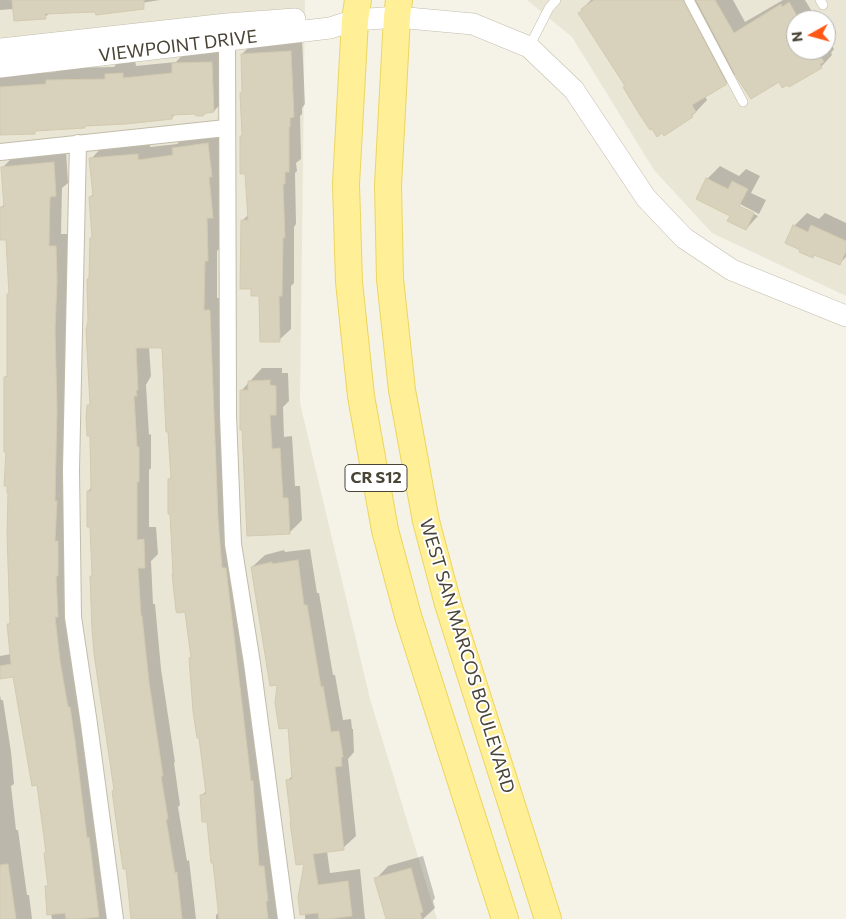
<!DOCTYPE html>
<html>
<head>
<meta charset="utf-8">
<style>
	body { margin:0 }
	#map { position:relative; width:846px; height:919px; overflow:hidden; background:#f5f3e8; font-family:Commissioner,sans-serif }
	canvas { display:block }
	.north { position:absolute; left:786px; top:10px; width:50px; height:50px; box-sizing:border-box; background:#fff; border:1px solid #b6b4af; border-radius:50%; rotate:263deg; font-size:14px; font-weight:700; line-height:20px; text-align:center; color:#494436 }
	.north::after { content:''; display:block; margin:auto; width:18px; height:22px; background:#ff5715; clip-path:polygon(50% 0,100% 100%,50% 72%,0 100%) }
</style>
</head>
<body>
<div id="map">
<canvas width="846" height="919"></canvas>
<div class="north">N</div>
</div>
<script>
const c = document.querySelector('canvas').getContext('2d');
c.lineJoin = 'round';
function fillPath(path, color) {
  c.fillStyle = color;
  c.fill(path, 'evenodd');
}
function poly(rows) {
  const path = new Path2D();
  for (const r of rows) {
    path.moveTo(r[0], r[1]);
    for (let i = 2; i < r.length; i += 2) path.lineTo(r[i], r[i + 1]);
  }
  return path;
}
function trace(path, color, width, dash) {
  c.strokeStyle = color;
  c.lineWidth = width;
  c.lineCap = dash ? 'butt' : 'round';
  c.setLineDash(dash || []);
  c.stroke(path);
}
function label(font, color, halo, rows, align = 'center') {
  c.font = font + ' Commissioner,sans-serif';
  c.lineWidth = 4;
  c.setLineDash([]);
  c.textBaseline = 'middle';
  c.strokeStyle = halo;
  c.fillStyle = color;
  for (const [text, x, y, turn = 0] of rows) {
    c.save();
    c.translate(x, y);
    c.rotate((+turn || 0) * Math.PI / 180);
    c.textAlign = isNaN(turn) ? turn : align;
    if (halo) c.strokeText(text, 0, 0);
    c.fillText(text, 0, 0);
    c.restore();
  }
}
fillPath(poly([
	[0,0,305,0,300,403,370,699,437,919,0,919],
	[527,0,846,0,846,296,712,233,654,170,572,37],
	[796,20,826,20,826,50,796,50]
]), '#eae6d6');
fillPath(poly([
	[0,0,160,0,97,10,50,13,45,17,14,9,0,10],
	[591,0,733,0,745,22,783,0,805,0,817,20,796,20,796,50,826,50,826,35,834,49,831,53,832,55,821,67,779,81,736,73,726,83,705,96,707,100,692,116,627,86,582,9],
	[302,40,305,104,302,108,302,114,300,116,301,159,296,163,297,171,295,173,296,224,294,227,294,283,291,286,291,329,279,340,243,220,249,214,247,173,241,137,243,135,244,91,242,54,254,42],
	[225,50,226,98,214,111,176,113,172,118,126,123,37,129,34,132,0,134,0,75,55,72,60,68,114,67,119,61,135,60,136,66,176,62,186,51],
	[221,131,221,247,217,251,217,298,223,298,230,504,281,919,216,919,216,915,219,912,208,821,202,795,207,790,190,658,192,656,169,479,172,477,164,346,149,347,151,376,146,385,149,435,151,434,151,468,149,470,149,527,156,527,158,554,151,561,153,604,155,604,161,669,175,762,174,763,180,805,178,807,187,861,189,860,196,919,132,919,127,867,115,789,94,574,88,491,92,487,91,434,88,406,91,403,90,278,91,239,93,236,90,197,94,193,91,159,103,146,150,142,150,147,177,144,186,135],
	[66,150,68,183,62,188,61,234,68,234,69,268,67,529,114,919,52,919,46,887,49,884,47,852,38,784,14,676,0,677,0,656,11,654,8,625,11,622,10,492,5,377,8,374,10,293,7,239,1,208,5,203,2,168,15,155],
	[720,166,739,176,746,169,760,176,751,193,766,200,759,214,740,204,740,207,758,216,746,229,732,215,707,179],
	[807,213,819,219,825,213,846,223,846,257,839,264,815,254,813,256,794,226],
	[262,368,282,368,282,373,288,373,289,401,283,407,284,437,292,436,295,486,300,486,302,520,289,533,242,390],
	[310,549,317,593,319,593,333,675,335,675,343,720,351,719,352,729,353,729,354,752,348,759,356,836,343,848,327,851,330,873,360,869,365,919,305,919,306,862,292,822,288,780,293,775,289,726,252,567,265,555,284,550,285,552],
	[0,695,1,700,3,700,11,752,14,784,11,786,16,830,18,830,27,895,29,895,32,919,0,919],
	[423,856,435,898,433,901,435,908,423,919,387,919,376,879,388,866]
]), '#0003');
const building = poly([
	[12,0,144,0,144,9,96,15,95,12,45,14,46,19,14,21,12,0],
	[594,0,683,0,727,84,692,105,696,112,691,115,693,117,664,136,662,133,657,137,652,129,650,130,640,115,623,87,625,86,578,13,582,11,581,9,594,0],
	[696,0,715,0,734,33,781,4,782,7,789,2,796,14,796,50,817,50,824,62,820,64,822,68,789,87,788,85,782,88,779,82,751,99,737,78,696,0],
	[291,51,294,117,290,118,290,127,289,127,289,172,285,172,285,184,283,184,285,238,283,237,282,296,279,296,280,342,260,342,259,296,251,296,251,289,240,289,241,220,248,220,245,174,240,174,240,136,242,136,240,93,242,92,241,54,291,51],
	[212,62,214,112,206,113,203,116,197,116,194,114,172,115,172,119,126,124,85,126,85,128,35,131,35,134,0,135,0,87,46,84,46,80,105,79,105,74,123,73,123,78,172,73,172,63,212,62],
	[208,143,212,177,209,177,213,218,207,218,208,261,205,261,204,310,210,310,218,518,222,568,226,568,251,781,253,781,259,866,264,866,268,901,266,901,268,919,219,919,213,863,211,863,207,822,202,822,200,795,206,794,199,738,197,738,193,711,189,658,191,658,185,612,177,613,176,611,172,574,173,574,170,514,168,514,168,479,171,479,168,432,166,432,162,348,136,348,138,390,136,390,137,396,134,396,137,447,139,447,139,482,137,482,137,540,144,539,145,568,138,568,141,616,142,616,149,682,163,776,161,776,168,819,166,819,175,873,177,872,182,919,131,919,126,869,123,869,118,834,112,791,114,790,94,654,92,629,90,576,92,576,90,527,87,527,87,491,91,491,90,436,87,436,86,417,87,405,90,405,86,330,88,321,87,279,89,279,90,238,92,238,89,197,93,196,89,158,138,154,138,160,173,155,172,148,208,143],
	[54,162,56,196,50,197,49,246,56,246,57,281,55,330,57,409,55,501,57,501,55,541,58,541,58,576,56,576,58,617,55,617,60,661,68,707,70,707,75,741,87,838,89,837,99,917,78,919,66,919,65,913,47,915,45,886,48,886,44,853,46,853,37,785,32,786,13,677,0,679,0,666,11,664,7,624,10,624,7,534,8,493,7,493,7,486,4,486,6,452,4,452,4,377,7,377,7,294,9,294,6,240,0,240,0,207,4,207,1,167,54,162],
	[706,178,728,189,732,181,748,189,739,206,754,213,746,230,727,221,730,216,696,199,706,178],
	[793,225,808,232,811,225,846,241,846,251,840,265,814,255,813,258,799,252,800,250,785,243,793,225],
	[270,380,270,385,276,386,276,415,270,415,272,449,280,448,283,498,288,498,290,534,247,536,242,430,240,430,240,390,248,390,248,381,270,380],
	[298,560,304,605,307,605,321,687,323,686,331,732,339,731,343,757,341,757,342,766,335,767,344,850,313,854,318,885,348,881,352,916,328,919,319,919,318,913,300,915,298,897,304,864,296,865,290,822,291,822,286,780,292,779,288,728,279,729,275,703,277,685,270,686,251,567,272,562,272,564,298,560],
	[8,864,16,919,0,919,0,865,8,864],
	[411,868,423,912,420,913,422,919,386,919,374,878,411,868]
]);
fillPath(building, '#d8d1bc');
trace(building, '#d3caaf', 1);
const service = poly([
	[689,0,743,102],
	[820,0,823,5],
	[529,47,549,8,556,0]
]);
const minor = poly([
	[227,30,228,415,233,544,252,663,286,919],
	[78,143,71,470,73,617,89,724,115,919],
	[0,152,226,128]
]);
const tertiary = poly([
	[0,49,227,24,295,19],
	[0,67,330,28,355,20,397,17,473,24,529,47,574,90,646,198,684,238,732,270,846,316]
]);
const primary = poly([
	[358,0,355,20,346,184,349,282,361,396,385,530,408,616,505,919],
	[399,0,397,17,388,185,390,279,402,390,426,521,448,604,548,919]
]);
trace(service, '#c2bcaa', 10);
trace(minor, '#c2bcaa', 18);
trace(tertiary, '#c2bcaa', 22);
trace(primary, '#edd55e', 28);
trace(service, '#fff', 9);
trace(minor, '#fff', 16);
trace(tertiary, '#fff', 21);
trace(primary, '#ffef97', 26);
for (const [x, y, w] of [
	[376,478,62]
]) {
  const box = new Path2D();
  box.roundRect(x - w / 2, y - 13.5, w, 27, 4);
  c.fillStyle = '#fff';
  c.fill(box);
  trace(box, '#494436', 1);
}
label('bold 16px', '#494436', null, [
	["CR S12",376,478]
]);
label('18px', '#494436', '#fff', [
	["VIEWPOINT DRIVE",178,46,-7],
	["WEST SAN MARCOS BOULEVARD",467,656,73]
]);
</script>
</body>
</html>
